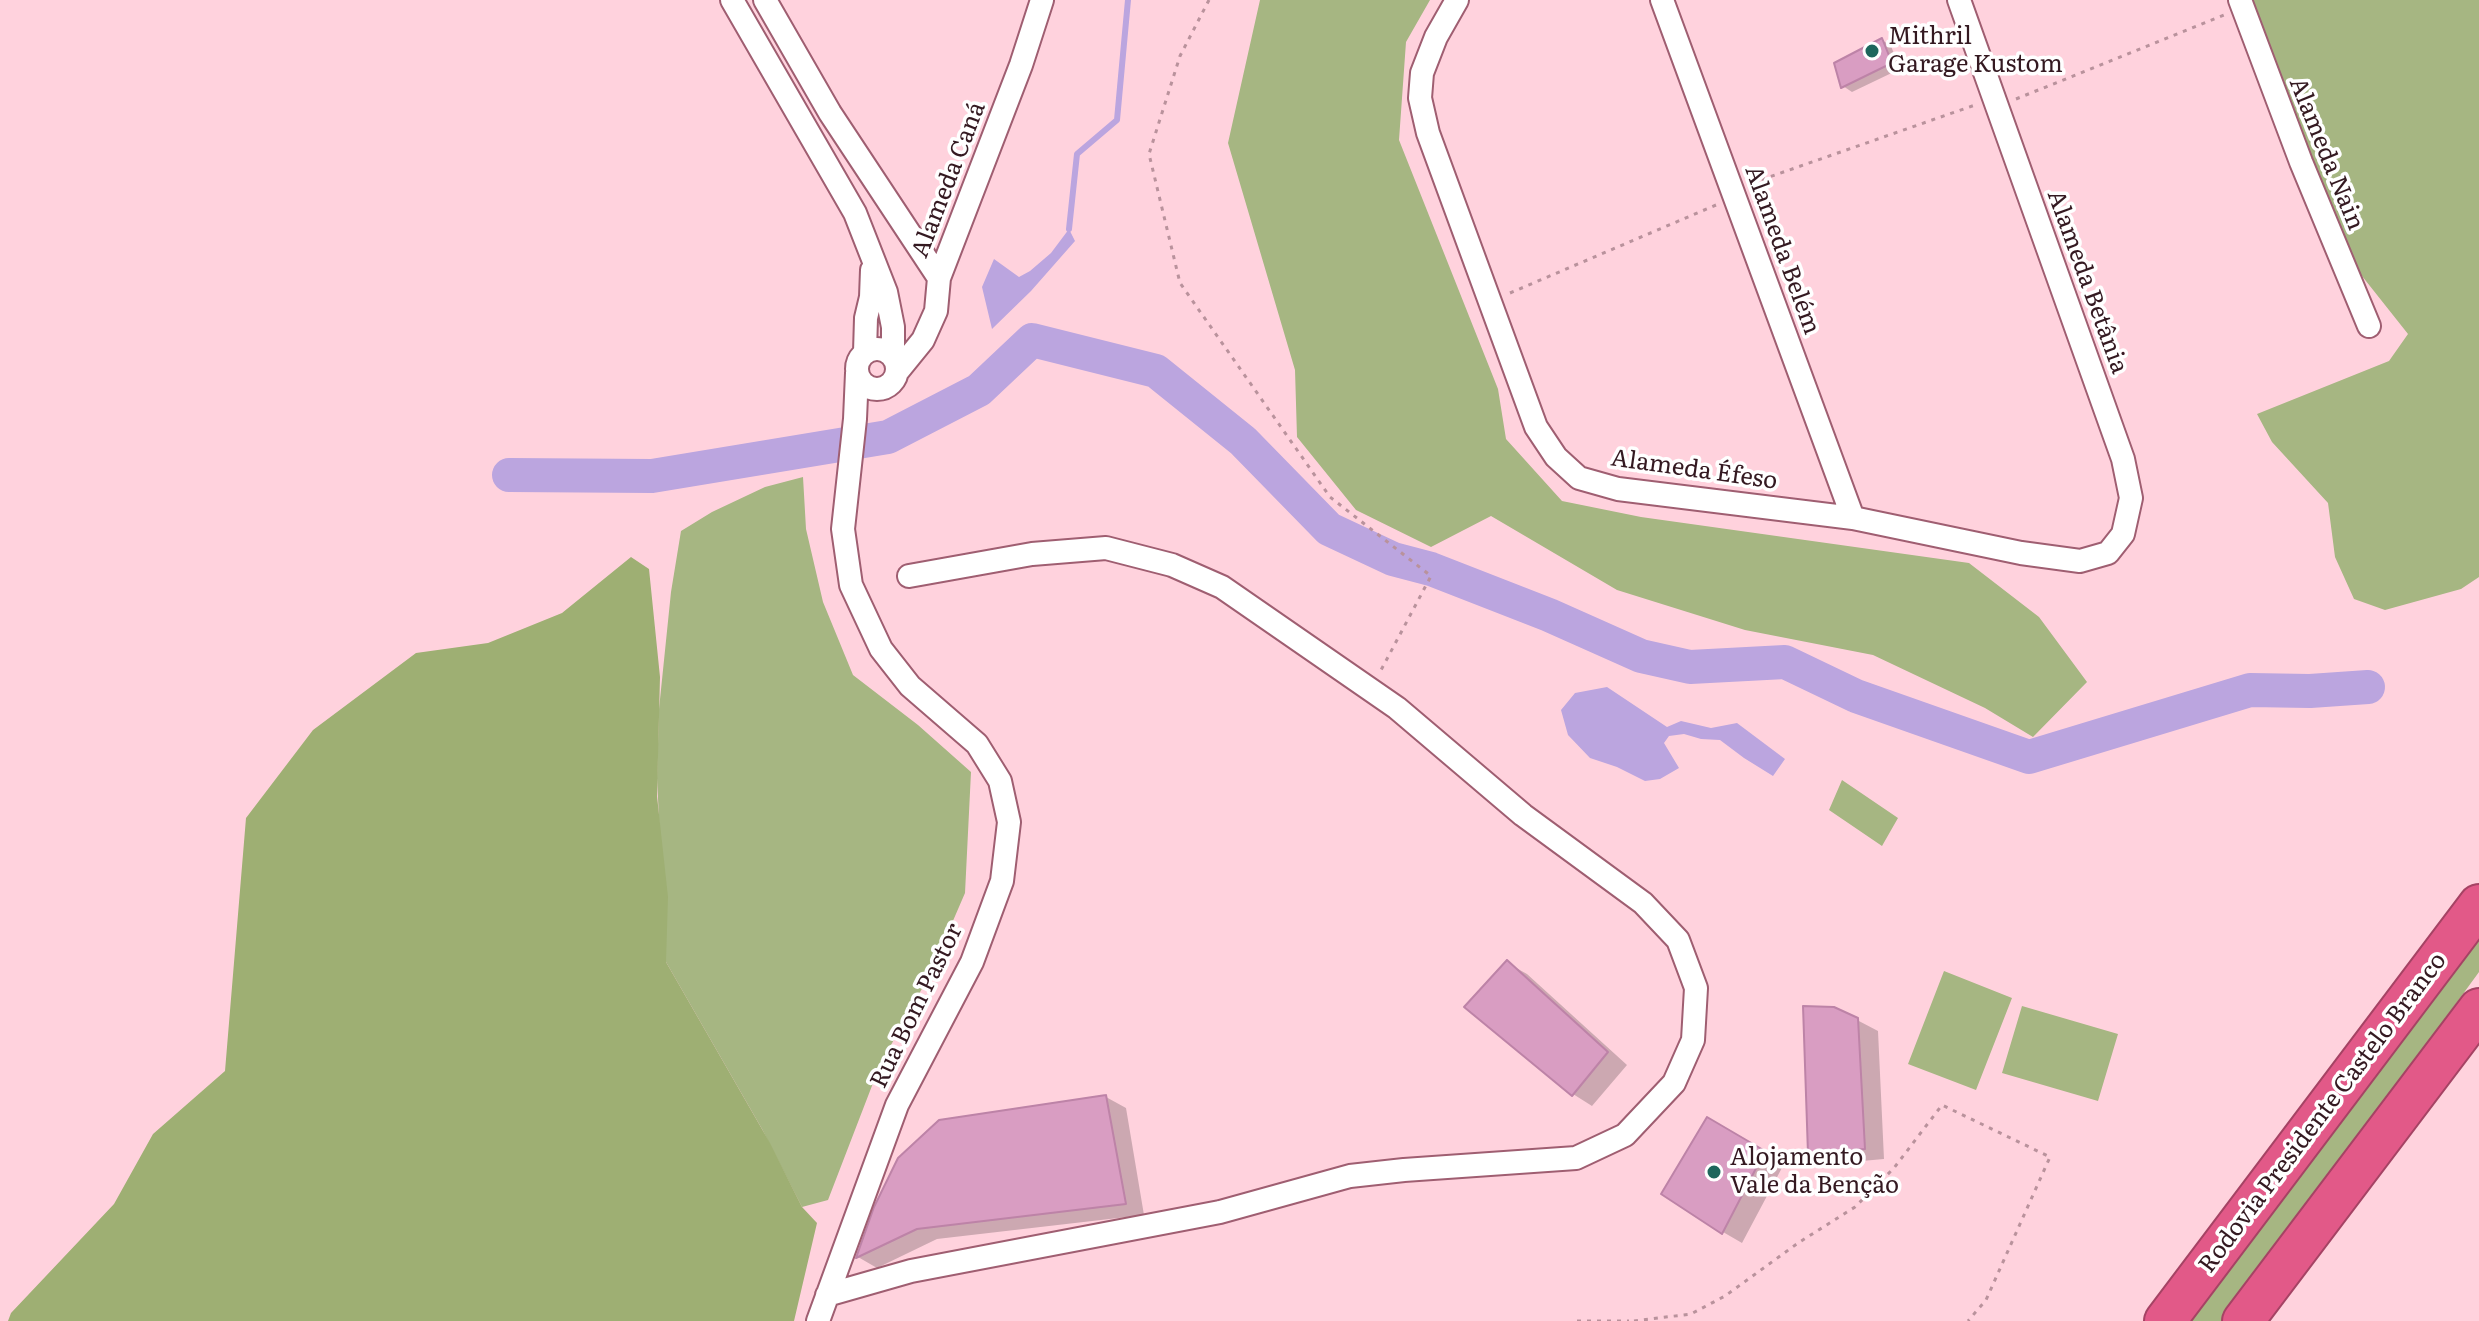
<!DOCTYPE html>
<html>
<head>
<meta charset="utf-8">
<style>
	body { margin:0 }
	canvas { display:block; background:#ffd2dd }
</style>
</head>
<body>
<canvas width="2479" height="1321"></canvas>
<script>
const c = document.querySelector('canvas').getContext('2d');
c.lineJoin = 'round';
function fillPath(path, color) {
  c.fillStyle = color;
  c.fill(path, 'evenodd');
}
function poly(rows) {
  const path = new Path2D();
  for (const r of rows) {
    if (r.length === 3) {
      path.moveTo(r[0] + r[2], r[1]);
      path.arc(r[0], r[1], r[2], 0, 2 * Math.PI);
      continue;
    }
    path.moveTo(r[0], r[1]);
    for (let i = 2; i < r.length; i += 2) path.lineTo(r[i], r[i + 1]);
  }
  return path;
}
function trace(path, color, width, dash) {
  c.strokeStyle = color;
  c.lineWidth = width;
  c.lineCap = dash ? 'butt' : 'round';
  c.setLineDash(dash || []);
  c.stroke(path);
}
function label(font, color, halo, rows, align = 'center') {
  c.font = font + ' Literata,serif';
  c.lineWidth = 7;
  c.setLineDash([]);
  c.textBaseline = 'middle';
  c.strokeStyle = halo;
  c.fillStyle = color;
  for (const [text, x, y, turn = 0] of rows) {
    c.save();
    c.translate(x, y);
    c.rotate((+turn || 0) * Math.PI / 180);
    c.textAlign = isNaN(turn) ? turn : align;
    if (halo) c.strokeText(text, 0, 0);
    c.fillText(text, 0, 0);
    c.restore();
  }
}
fillPath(poly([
	[1260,0,1430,0,1406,42,1399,140,1498,389,1506,439,1562,501,1641,517,1969,563,2039,617,2087,682,2033,737,1985,708,1873,655,1745,630,1617,590,1491,516,1431,547,1356,510,1297,437,1295,370,1228,143],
	[2251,0,2479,0,2479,577,2461,589,2385,610,2354,599,2335,557,2328,503,2272,442,2257,414,2389,361,2408,334,2339,247],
	[803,477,806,529,823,602,853,675,918,725,971,772,965,893,930,974,880,1065,828,1200,802,1207,762,1129,666,962,657,778,659,709,671,592,681,531,712,512,765,487],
	[1842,780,1898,818,1882,846,1829,810],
	[2479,927,2479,972,2314,1198,2221,1321,2186,1321],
	[1944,971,2012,998,1976,1090,1908,1064],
	[2022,1006,2118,1034,2098,1101,2002,1073]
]), '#a6b682');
fillPath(poly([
	[631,557,649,569,660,677,657,796,668,897,666,962,770,1143,802,1207,817,1223,794,1321,8,1321,11,1313,114,1204,153,1134,225,1071,246,818,313,730,416,653,488,643,562,613]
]), '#9eaf73');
fillPath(poly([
	[1069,229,1075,241,1031,291,992,329,982,287,994,259,1019,277,1030,271,1051,253],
	[1607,687,1667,727,1681,721,1711,728,1737,723,1785,759,1773,776,1744,758,1720,740,1701,739,1684,734,1669,736,1664,743,1679,768,1660,779,1645,781,1617,767,1590,758,1568,735,1561,710,1575,693]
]), '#bba5df');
fillPath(poly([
	[1882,40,1891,46,1900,69,1852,92,1843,86],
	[1507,963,1527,974,1627,1065,1592,1106,1573,1094],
	[1857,1020,1878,1031,1884,1159,1829,1164,1810,1152],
	[1106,1097,1126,1108,1144,1215,937,1239,877,1268,858,1257,876,1208],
	[1707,1120,1784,1164,1742,1243,1723,1232]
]), '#0003');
trace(poly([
	[1069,229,1077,154,1117,120,1128,0]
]), '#bba5df', 6);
trace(poly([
	[509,475,652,476,888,437,979,390,1032,340,1156,371,1243,441,1329,529,1393,559,1431,569,1549,615,1641,656,1690,667,1785,662,1856,696,2029,757,2250,690,2310,691,2368,687]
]), '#bba5df', 34);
const building = poly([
	[1882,38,1892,63,1841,88,1834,63,1882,38],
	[1507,960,1608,1052,1572,1096,1464,1007,1507,960],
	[1803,1006,1834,1007,1858,1018,1865,1149,1808,1154,1803,1006],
	[1106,1095,1126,1204,917,1229,856,1258,874,1207,898,1158,939,1120,1106,1095],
	[1707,1117,1765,1151,1722,1234,1661,1194,1707,1117]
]);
fillPath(building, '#d99dc2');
trace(building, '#bd83a7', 2);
const street = poly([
	[732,0,855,213,886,292,893,327,893,357],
	[765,0,830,113,939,278],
	[1457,0,1436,37,1422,73,1420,98,1428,133,1536,427,1556,457,1579,478,1618,489,1853,518,2021,553,2080,561,2108,553,2123,534,2131,498,2123,459,1959,0],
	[1662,0,1853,518],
	[2240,0,2301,162,2369,326],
	[877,369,20],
	[865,352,866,318,871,297,872,270],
	[897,372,923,340,936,311,939,278,1021,65,1042,0],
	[827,1295,911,1271,1220,1212,1350,1176,1404,1170,1576,1158,1625,1135,1674,1083,1693,1040,1696,988,1678,940,1643,903,1523,815,1397,708,1222,587,1172,565,1106,548,1032,554,909,576],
	[818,1321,897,1105,972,962,1002,881,1009,822,1000,781,977,744,910,686,881,649,851,585,843,529,855,419,857,373]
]);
const highway = poly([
	[2165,1321,2479,905],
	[2243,1321,2479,1009]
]);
trace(street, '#9f5e71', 26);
trace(highway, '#a54364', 44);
trace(poly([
	[1209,0,1180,56,1149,154,1180,283,1330,497,1431,576,1380,672],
	[2016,99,2224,15],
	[1752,183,1975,105],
	[1510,293,1716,205],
	[1577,1321,1629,1321],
	[1634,1321,1691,1314,1725,1296,1798,1243,1855,1207,1894,1168,1942,1105,2050,1157,1986,1300,1968,1321]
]), '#b9929c', 3, [4, 6]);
trace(street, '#fff', 22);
trace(highway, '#e25988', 40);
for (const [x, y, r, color] of [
	[1872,51,8,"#1e665c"],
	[1714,1172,8,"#1e665c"]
]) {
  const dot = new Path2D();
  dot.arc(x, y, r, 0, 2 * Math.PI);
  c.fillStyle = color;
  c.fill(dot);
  trace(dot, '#fff', 3);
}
label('24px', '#341921', '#fff', [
	["Mithril",1888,37],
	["Garage Kustom",1888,65],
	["Alojamento",1730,1158],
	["Vale da Benção",1730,1186]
], 'left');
label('24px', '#341921', '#fff', [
	["Alameda Nain",2326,154,68],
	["Alameda Caná",949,180,-69],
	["Alameda Belém",1782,250,70],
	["Alameda Betânia",2087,282,70],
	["Alameda Éfeso",1694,470,8],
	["Rua Bom Pastor",917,1006,-64],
	["Rodovia Presidente Castelo Branco",2323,1113,-53]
]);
</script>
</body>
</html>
